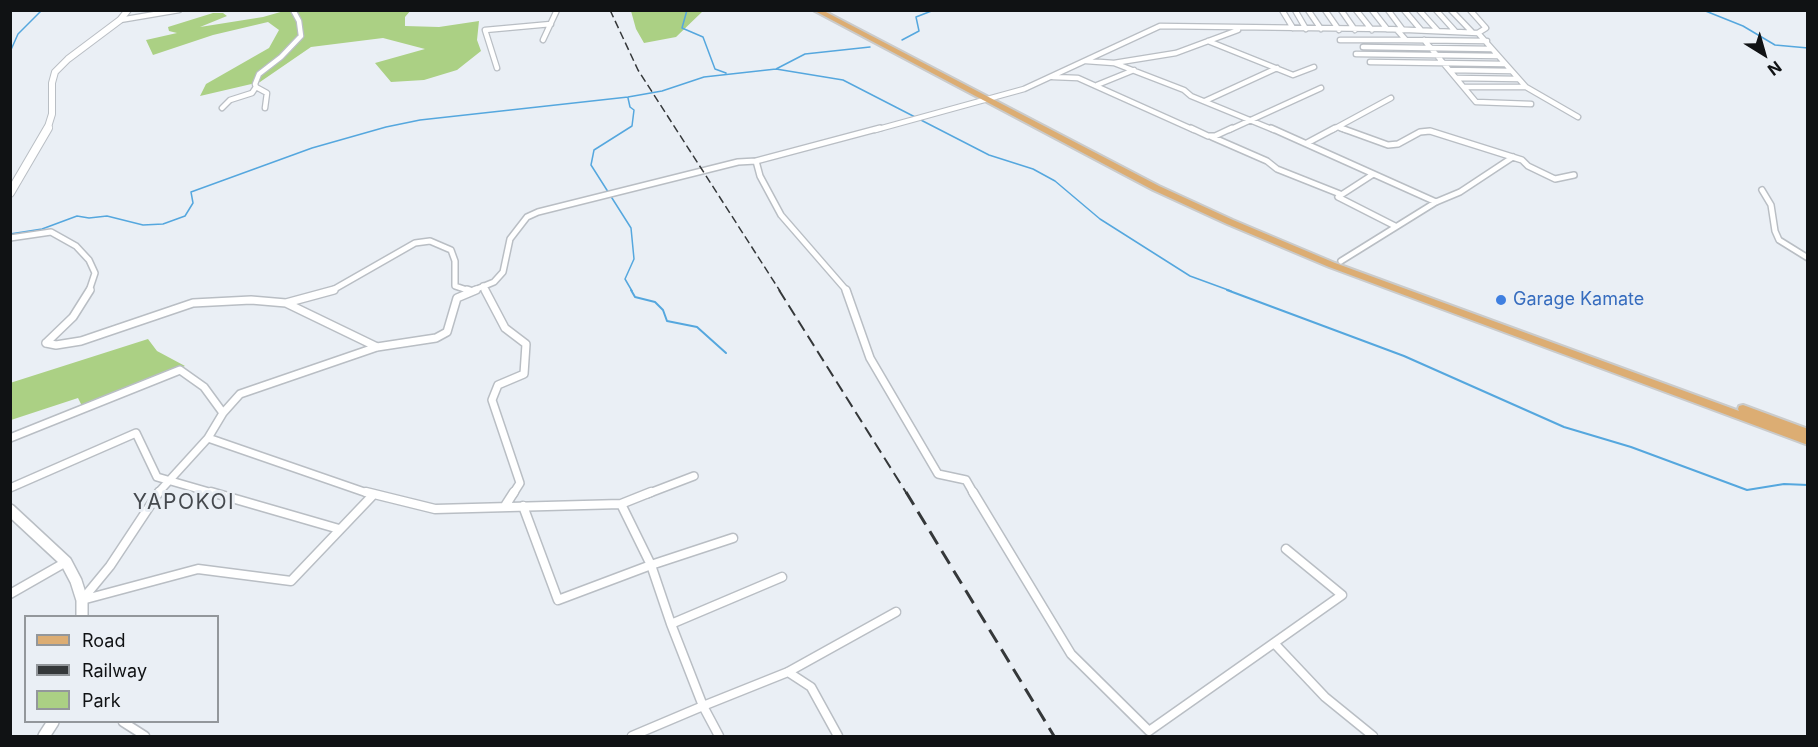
<!DOCTYPE html>
<html>
<head>
<meta charset="utf-8">
<style>
	body { margin:0 }
	#map { position:relative; width:1818px; height:747px; overflow:hidden; background:#eaeff5; font-family:Inter,sans-serif }
	canvas { display:block }
	.frame { position:absolute; inset:0; border:12px solid #101214; pointer-events:none }
	.legend { position:absolute; left:24px; top:615px; width:195px; height:108px; box-sizing:border-box; background:#eaeff5; border:2px solid #93979b; margin:0; padding:8px 10px; list-style:none; font-size:18px; color:#101214 }
	.legend li { display:flex; align-items:center; gap:12px; height:30px }
	.legend b { width:30px; border:2px solid #93979b }
	.north { position:absolute; left:1734px; top:24px; width:60px; height:60px; -webkit-text-stroke:4px #eaeff5; paint-order:stroke; rotate:143deg; font-size:16px; font-weight:700; line-height:24px; text-align:center; color:#101214 }
	.north::after { content:''; display:block; margin:auto; width:21px; height:27px; background:#101214; clip-path:polygon(50% 0,100% 100%,50% 72%,0 100%) }
</style>
</head>
<body>
<div id="map">
<canvas width="1818" height="747"></canvas>
<div class="frame"></div>
<ul class="legend">
<li><b style="height:8px;background:#dcad73"></b>Road</li>
<li><b style="height:8px;background:#35383a"></b>Railway</li>
<li><b style="height:16px;background:#abd084"></b>Park</li>
</ul>
<div class="north">N</div>
</div>
<script>
const c = document.querySelector('canvas').getContext('2d');
c.lineJoin = 'round';
function fillPath(path, color) {
  c.fillStyle = color;
  c.fill(path, 'evenodd');
}
function poly(rows) {
  const path = new Path2D();
  for (const r of rows) {
    path.moveTo(r[0], r[1]);
    for (let i = 2; i < r.length; i += 2) path.lineTo(r[i], r[i + 1]);
  }
  return path;
}
function trace(path, color, width, dash) {
  c.strokeStyle = color;
  c.lineWidth = width;
  c.lineCap = dash ? 'butt' : 'round';
  c.setLineDash(dash || []);
  c.stroke(path);
}
function label(font, color, halo, rows, align = 'center') {
  c.font = font + ' Inter,sans-serif';
  c.lineWidth = 6;
  c.setLineDash([]);
  c.textBaseline = 'middle';
  c.strokeStyle = halo;
  c.fillStyle = color;
  for (const [text, x, y, turn = 0] of rows) {
    c.save();
    c.translate(x, y);
    c.rotate((+turn || 0) * Math.PI / 180);
    c.textAlign = isNaN(turn) ? turn : align;
    if (halo) c.strokeText(text, 0, 0);
    c.fillText(text, 0, 0);
    c.restore();
  }
}
fillPath(poly([
	[411,10,405,17,405,26,439,27,479,21,477,40,481,51,457,70,424,80,391,82,375,63,425,49,383,38,311,47,260,82,200,96,206,84,269,48,279,30,268,22,213,35,153,55,146,40,177,33,169,31,168,27,213,13,223,13,227,16,200,27,263,17,284,11],
	[631,11,631,10,703,11,676,37,644,43,636,29],
	[148,339,157,351,185,366,82,406,78,398,11,420,10,383]
]), '#abd084');
trace(poly([
	[687,10,682,28,703,37,715,69,726,73],
	[1703,10,1743,26,1775,45,1808,48],
	[902,40,919,31,916,17,934,10],
	[10,52,18,34,42,10],
	[776,69,843,80,989,155,1033,169,1055,181,1100,219,1190,276,1231,291],
	[628,98,630,107,634,110,632,126,594,150,591,165,631,228,634,259,625,279,632,291],
	[10,234,42,229,77,216,89,218,107,216,143,225,163,224,185,216,193,203,191,192,312,148,386,127,420,120,628,97,662,91,704,77,776,69,805,54,870,47]
]), '#55a7de', 1.5);
trace(poly([
	[631,290,635,297,655,302,663,310,667,321,697,327,726,353],
	[1227,290,1404,356,1564,427,1631,447,1747,490,1784,484,1808,485]
]), '#55a7de', 2);
const streetFar3 = poly([
	[1282,10,1293,28],
	[1295,10,1306,29],
	[1308,10,1321,29],
	[1325,10,1339,30],
	[1341,10,1355,30],
	[1356,10,1372,30],
	[1372,10,1387,29],
	[1388,10,1403,30],
	[1404,10,1421,30],
	[1419,10,1438,31],
	[1436,10,1455,31],
	[1451,10,1472,32],
	[1470,10,1486,28,1478,33],
	[120,20,179,10],
	[1397,30,1406,40,1487,41],
	[543,40,557,10],
	[1340,40,1406,40],
	[1424,40,1476,102,1531,104],
	[1208,41,1293,75,1314,67],
	[1363,47,1492,49],
	[1356,54,1498,56],
	[1086,61,1114,63,1176,53,1238,30],
	[1370,62,1505,64],
	[1114,63,1184,90,1191,96,1274,130],
	[497,68,485,30,551,24],
	[1450,70,1511,71],
	[1053,77,1078,78,1194,130],
	[1457,78,1518,79],
	[1097,85,1134,70],
	[1464,87,1526,87],
	[1205,101,1277,68],
	[222,108,230,100,252,93,256,87],
	[265,108,267,93,256,87,255,84,259,74,281,57,301,36,299,21,293,10],
	[1338,127,1346,130],
	[875,130,1024,89,1160,26,1387,29,1478,33,1526,87,1578,117],
	[1229,130,1321,88],
	[1332,130,1391,98]
]);
const streetFar2 = poly([
	[1191,128,1208,136,1215,136,1232,128],
	[1271,128,1436,202],
	[1341,128,1388,145,1398,144,1420,132,1430,131,1522,160,1528,166,1555,179,1574,175],
	[1212,137,1267,161,1277,169,1340,194],
	[1307,143,1335,128],
	[756,161,760,176,781,215,847,291],
	[1372,175,1338,197,1395,226],
	[1762,190,1771,205,1775,231,1779,240,1808,258],
	[10,238,51,232,76,246,89,260,95,273,89,291],
	[1341,261,1436,202,1460,192,1513,157],
	[483,286,486,291],
	[331,291,415,243,430,241,451,250,455,261,455,286,470,291],
	[472,291,494,282,503,272,510,239,527,217,538,212,738,162,756,161,880,128]
]);
const streetFar1 = poly([
	[467,290,470,291],
	[485,290,505,328,526,344,524,374,498,385,492,400,520,483,513,494],
	[846,290,870,358,938,474,966,480,974,494],
	[286,303,334,290],
	[46,343,73,317,90,290],
	[46,343,56,345,81,341,193,303,251,300,286,303,377,347],
	[10,438,180,370,204,387,223,413],
	[208,438,370,494],
	[10,488,136,433,157,477,216,494],
	[157,494,208,438,223,413,240,394,377,347,436,338,447,332,457,298,476,290],
	[647,494,694,476]
]);
const street = poly([
	[211,492,339,529],
	[366,492,435,509,621,504,651,492],
	[973,492,1071,654,1149,731,1274,643,1325,697,1373,736],
	[505,506,514,492],
	[523,506,558,600,651,565,621,504],
	[782,577,671,624,703,706,788,672,896,612],
	[10,594,66,562],
	[82,600,110,566,159,492],
	[82,600,198,569,291,581,373,495],
	[671,624,651,565,733,538],
	[1274,643,1342,595,1286,549],
	[788,672,811,687,838,736],
	[123,722,145,736],
	[632,736,703,706,719,736]
]);
const secondaryFar2 = poly([
	[47,130,52,114,52,83,55,72,68,59,120,20,128,10]
]);
const secondaryFar1 = poly([
	[10,193,48,128]
]);
const secondary = poly([
	[10,510,66,562,76,581,82,600,82,616],
	[44,736,53,722]
]);
const primary = poly([
	[813,10,822,10,1159,186,1233,220,1335,263,1739,411,1738,409,1739,406,1743,405,1808,429,1808,445,1329,267,1227,224,1153,190,813,10]
]);
trace(streetFar3, '#b9bec4', 7);
trace(streetFar2, '#b9bec4', 8);
trace(streetFar1, '#b9bec4', 10);
trace(street, '#b9bec4', 11);
trace(secondaryFar2, '#b9bec4', 8);
trace(secondaryFar1, '#b9bec4', 10);
trace(secondary, '#b9bec4', 14);
trace(primary, '#cacbcb', 4);
trace(streetFar3, '#fff', 4.5);
trace(streetFar2, '#fff', 5);
trace(streetFar1, '#fff', 7);
trace(street, '#fff', 8);
trace(secondaryFar2, '#fff', 6);
trace(secondaryFar1, '#fff', 8);
trace(secondary, '#fff', 11);
fillPath(primary, '#dcad73');
trace(poly([
	[610,10,638,70,780,291]
]), '#35383a', 1.5, [8, 4]);
trace(poly([
	[779,290,907,494]
]), '#35383a', 2, [12, 6]);
trace(poly([
	[906,492,1054,736]
]), '#35383a', 3, [15, 8]);
for (const [x, y, r, color] of [
	[1501,300,6,"#3f7fe0"]
]) {
  const dot = new Path2D();
  dot.arc(x, y, r, 0, 2 * Math.PI);
  c.fillStyle = color;
  c.fill(dot);
  trace(dot, '#eaeff5', 2);
}
label('18px', '#366cbe', '#eaeff5', [
	["Garage Kamate",1513,300]
], 'left');
c.letterSpacing = '1.5px';
label('21px', '#45494e', '#eaeff5', [
	["YAPOKOI",184,503]
]);
c.letterSpacing = '0px';
</script>
</body>
</html>
